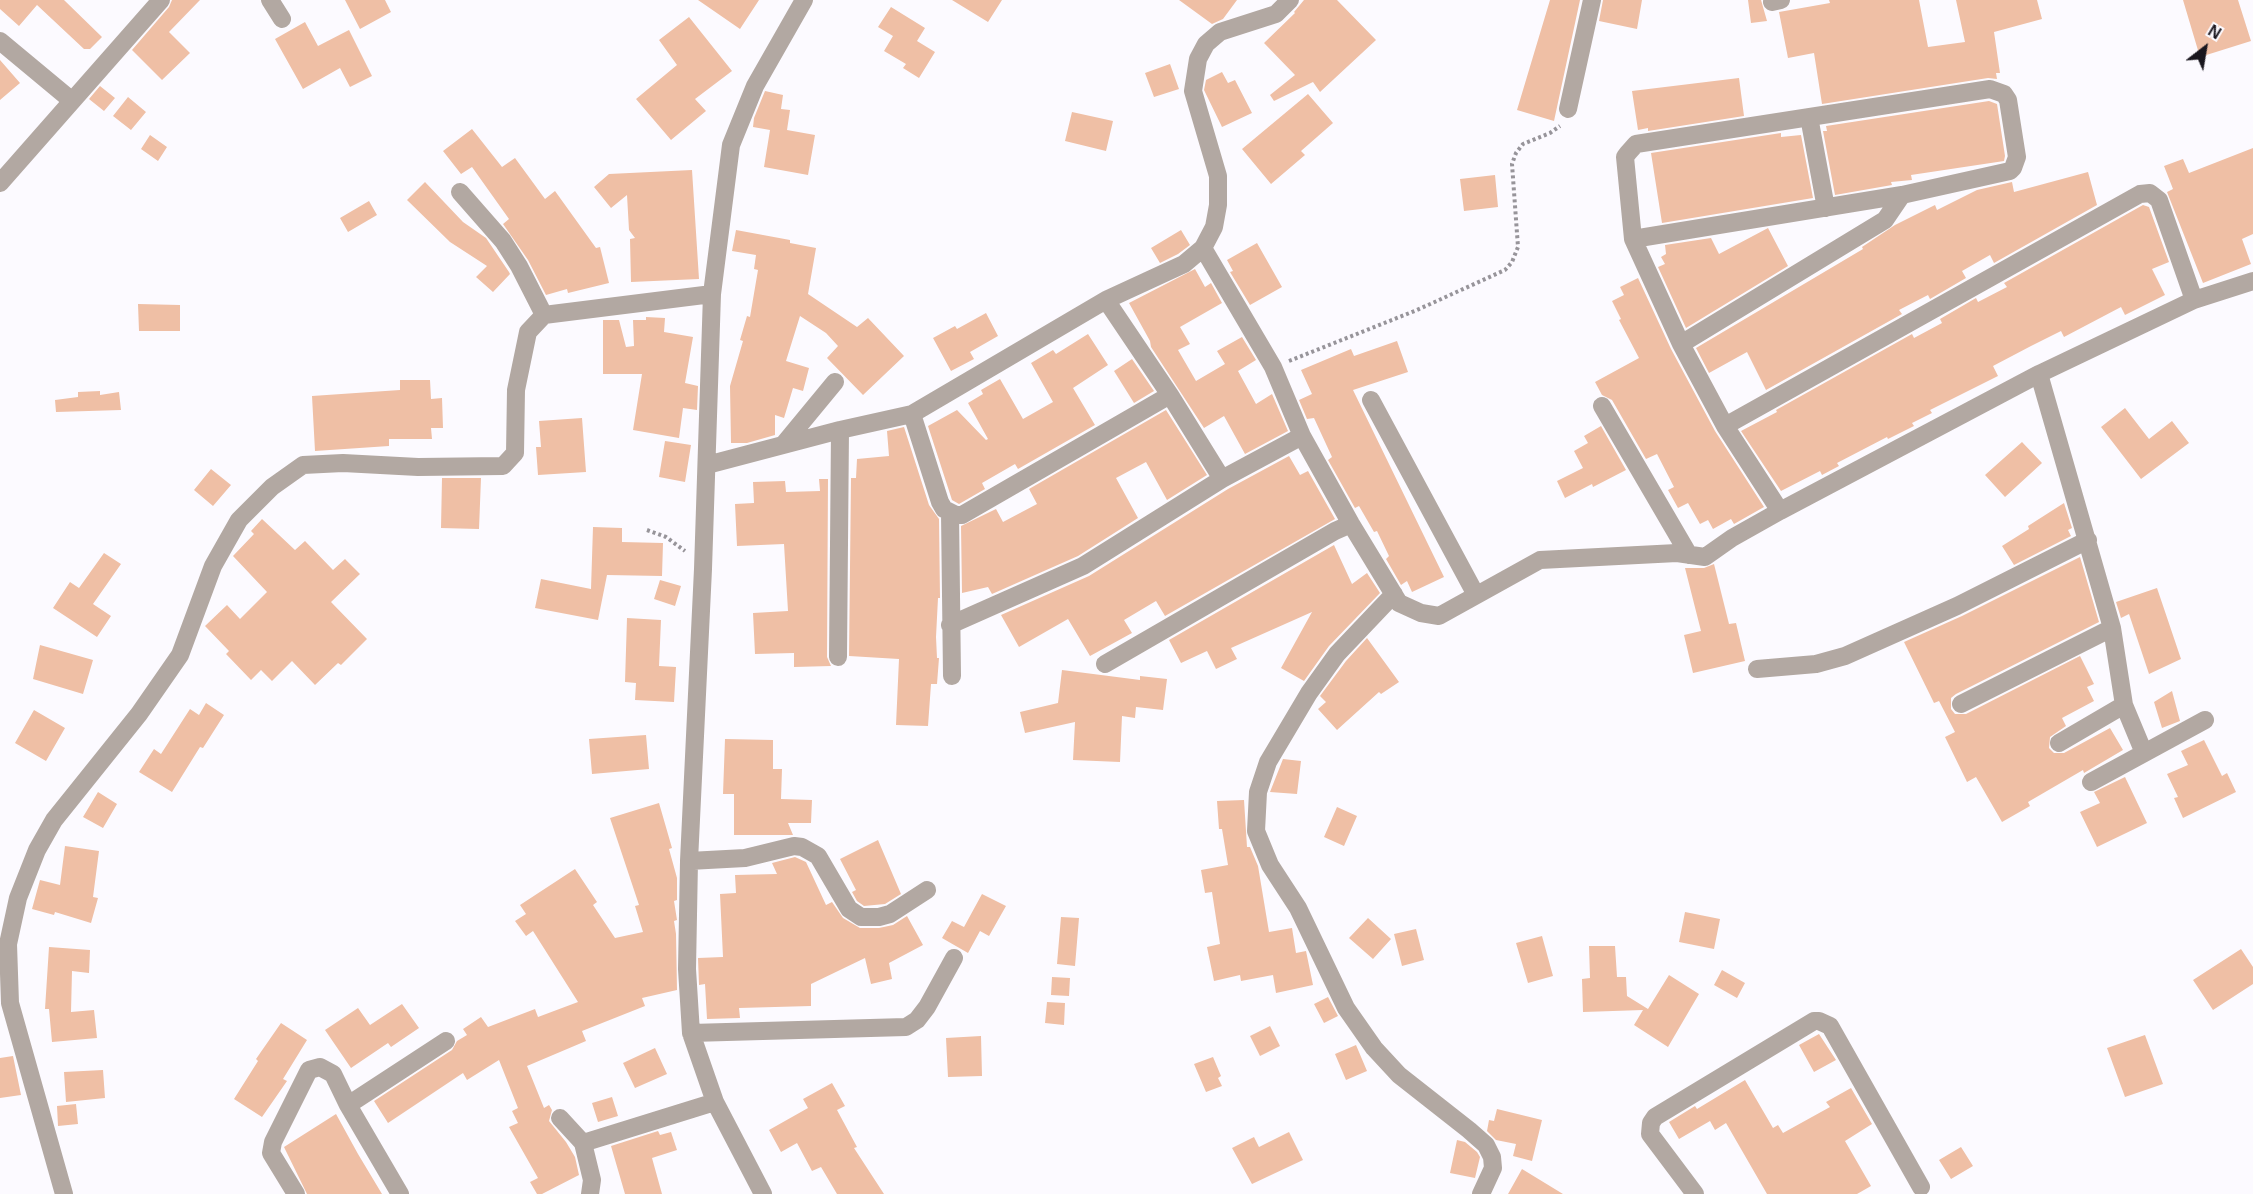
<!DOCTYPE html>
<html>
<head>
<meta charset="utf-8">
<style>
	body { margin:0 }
	#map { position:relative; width:2253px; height:1194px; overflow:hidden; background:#fcfaff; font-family:Arial,sans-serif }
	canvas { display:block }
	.north { position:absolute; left:2175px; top:18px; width:60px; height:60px; -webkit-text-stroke:4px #fcfaff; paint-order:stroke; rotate:31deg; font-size:16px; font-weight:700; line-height:24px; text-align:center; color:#19161e }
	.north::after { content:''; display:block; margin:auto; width:21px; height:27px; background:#19161e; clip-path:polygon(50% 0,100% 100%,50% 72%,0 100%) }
</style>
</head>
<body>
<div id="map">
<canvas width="2253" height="1194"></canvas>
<div class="north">N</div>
</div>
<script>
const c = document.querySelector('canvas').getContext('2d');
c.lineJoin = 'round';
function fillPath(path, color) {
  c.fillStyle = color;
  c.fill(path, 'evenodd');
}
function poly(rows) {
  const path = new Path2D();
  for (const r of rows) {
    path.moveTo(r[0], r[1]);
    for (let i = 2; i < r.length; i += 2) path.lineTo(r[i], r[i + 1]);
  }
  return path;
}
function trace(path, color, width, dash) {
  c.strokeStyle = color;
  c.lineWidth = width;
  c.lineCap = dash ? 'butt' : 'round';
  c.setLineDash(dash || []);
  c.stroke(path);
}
fillPath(poly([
	[0,0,64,0,102,37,90,49,84,49,37,5,19,26,0,9],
	[172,0,200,0,169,32,190,53,162,80,132,50,169,7],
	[345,0,385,0,391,12,360,29],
	[698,0,759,0,740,29],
	[952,0,1002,0,988,22],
	[1179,0,1237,0,1223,19,1212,24],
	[1304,0,1337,0,1376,40,1320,92,1313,82,1274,101,1270,95,1295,75,1264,43,1295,13,1294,12],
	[1550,0,1580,0,1554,121,1517,110],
	[1603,0,1642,0,1637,29,1599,21],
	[1748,0,1761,0,1767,21,1751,23],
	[1829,0,1919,0,1928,47,1965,42,1956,0,2037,0,2042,19,1994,32,2000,73,1996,73,1997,79,1988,78,1822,104,1814,53,1788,58,1779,12,1830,3],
	[2183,0,2238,0,2251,41,2200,57],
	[891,7,925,28,917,41,935,52,919,78,903,68,906,64,884,51,893,36,878,27],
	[689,17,732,71,695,99,706,111,671,140,636,99,677,65,659,40],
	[305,22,318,46,349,30,372,76,350,87,340,68,303,89,275,39],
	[0,60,20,83,0,100],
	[1170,64,1179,89,1154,97,1145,73],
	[1222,72,1228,83,1235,80,1252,113,1222,127,1204,90,1206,80],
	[1739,78,1744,116,1648,131,1648,128,1638,130,1632,91],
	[100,86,115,98,104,111,89,99],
	[765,91,783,95,781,109,790,110,787,130,815,135,808,175,764,167,770,130,753,127,754,118],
	[1308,94,1333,123,1301,151,1305,155,1271,184,1242,149],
	[128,97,146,112,131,130,113,116],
	[1989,101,1997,104,2005,156,2004,161,1911,175,1912,180,1891,182,1892,185,1835,195,1823,131,1827,131,1826,126],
	[1072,112,1113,121,1106,151,1065,141],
	[472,129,502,167,515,158,545,199,555,191,596,248,600,247,609,283,568,293,567,289,546,295,528,260,503,224,509,219,472,167,461,174,443,151],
	[1781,133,1781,137,1801,135,1813,198,1662,223,1651,153],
	[150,135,167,147,158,161,141,149],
	[2253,148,2253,234,2242,239,2251,264,2203,283,2167,192,2173,189,2164,166,2183,159,2189,173],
	[692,170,699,279,631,282,630,239,635,238,629,230,627,195,611,208,594,187,609,174],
	[2088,172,2097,205,1994,263,1990,255,1962,271,1966,278,1930,299,1928,295,1899,310,1902,314,1766,390,1747,352,1709,373,1696,348,1863,249,1862,247,1895,225,1935,205,1937,210,1977,190,2012,182,2014,192],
	[1495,175,1498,207,1464,211,1460,179],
	[425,182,463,222,486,238,509,272,510,274,493,292,476,277,487,266,450,242,407,200],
	[369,201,377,215,348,232,340,218],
	[2143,205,2149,207,2169,262,2152,269,2165,295,2125,315,2121,307,2064,337,2061,331,2031,346,1993,366,1998,376,1930,410,1932,413,1912,423,1914,426,1888,439,1887,437,1837,463,1839,466,1822,475,1820,471,1781,491,1741,431,1777,412,1776,410,1912,334,1914,338,1942,323,1940,319,1976,298,1978,302,2007,287,2004,283],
	[1768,228,1788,266,1686,328,1658,267,1665,264,1661,257,1666,254,1665,245,1711,238,1719,254],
	[736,230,790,240,790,243,816,248,808,294,857,327,868,318,904,356,863,395,827,358,838,346,826,333,800,316,786,361,809,368,803,391,793,388,784,418,775,415,775,435,747,443,731,443,730,386,743,341,740,340,747,316,750,317,758,270,754,269,756,255,732,251],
	[1181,230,1190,245,1178,254,1160,263,1151,248],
	[1257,243,1282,287,1250,305,1230,272,1233,271,1227,260],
	[1195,269,1205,287,1211,283,1222,303,1180,327,1190,344,1178,350,1196,381,1225,364,1217,351,1242,337,1256,360,1238,371,1256,404,1272,394,1288,431,1245,454,1224,416,1204,428,1151,347,1150,341,1129,303],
	[1638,278,1671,349,1715,431,1764,507,1734,524,1731,519,1713,529,1708,520,1700,524,1688,503,1678,508,1668,490,1674,487,1657,454,1646,459,1612,400,1602,395,1595,382,1639,358,1619,320,1621,319,1612,301,1624,295,1620,287],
	[138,304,180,305,180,331,139,331],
	[986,313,998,336,970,352,974,359,951,371,933,338,955,326,957,329],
	[646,317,665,318,664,332,693,337,685,383,698,386,697,410,683,408,679,438,633,430,642,374,603,374,603,320,619,320,626,347,634,346,633,320,646,320],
	[1088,334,1108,365,1073,388,1095,425,1018,469,1015,464,982,483,985,489,959,504,952,500,928,426,957,410,986,440,988,439,968,403,983,394,981,390,1000,379,1023,419,1053,402,1031,363,1053,350,1056,354],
	[1397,341,1408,372,1353,390,1444,577,1412,592,1407,581,1401,585,1386,559,1389,556,1377,531,1374,532,1359,506,1355,508,1328,460,1332,457,1314,418,1307,419,1299,400,1312,394,1301,370,1351,349,1354,356],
	[1132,359,1154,391,1134,403,1114,371],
	[400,380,430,380,431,399,442,398,443,428,431,428,432,439,389,439,389,446,315,451,312,396,400,390],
	[100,391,100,395,119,392,121,410,56,412,55,400,78,397,78,392],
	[2125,408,2149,439,2172,421,2189,443,2141,479,2101,427],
	[1166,410,1207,475,1167,500,1146,462,1116,478,1138,518,1078,556,992,594,988,587,962,593,961,526,996,509,1003,522,1037,504,1029,489],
	[582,418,586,472,538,475,536,447,541,447,539,421],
	[1601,426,1626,470,1593,487,1592,484,1565,498,1557,481,1583,468,1574,451,1588,443,1584,436],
	[904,427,929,505,939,519,940,598,938,598,936,637,937,658,939,658,937,684,931,684,928,726,896,725,899,659,849,656,851,478,856,478,857,459,889,456,887,431],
	[665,441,691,445,685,482,659,477],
	[2022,442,2042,463,2005,497,1985,475],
	[1289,456,1300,475,1308,471,1335,519,1165,616,1156,601,1124,620,1132,633,1090,656,1068,619,1019,647,1001,615,1089,576,1228,489],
	[211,469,231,485,213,506,194,490],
	[442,478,481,478,479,529,441,528],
	[819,479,828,479,827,657,831,666,794,667,794,653,755,654,753,613,788,611,784,544,737,546,735,504,754,503,753,482,785,481,786,492,820,491],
	[2064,503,2072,528,2068,530,2071,536,2014,565,2002,546,2029,529,2028,526],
	[262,519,295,550,305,541,333,570,345,559,360,574,331,602,367,639,341,665,338,663,315,685,292,661,272,681,261,670,251,680,226,654,229,651,205,626,227,605,240,619,267,592,233,556,254,534,251,531],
	[593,527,622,528,622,542,663,543,662,576,607,575,598,620,535,608,541,579,591,589],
	[1334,545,1352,584,1367,573,1380,593,1329,646,1304,681,1281,668,1312,612,1231,648,1237,659,1216,669,1207,651,1181,663,1169,640],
	[104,553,121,564,93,604,111,616,97,637,53,608,70,582,79,588],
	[2080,557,2099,622,1956,694,1951,698,1951,709,1955,714,1966,714,2080,656,2094,684,2087,687,2094,701,2062,718,2066,726,2050,737,2049,748,2054,753,2064,753,2110,728,2123,750,2084,773,2083,770,2028,802,2030,806,2002,822,1976,777,1967,782,1945,737,1955,732,1939,701,1934,703,1904,642,1962,616],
	[1714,564,1729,624,1736,623,1745,661,1693,673,1684,635,1701,631,1685,568,1704,568],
	[660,580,681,586,675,606,654,599],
	[2157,588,2181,659,2149,674,2129,614,2121,618,2116,602],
	[627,618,661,620,659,666,676,667,674,702,635,700,636,683,625,682],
	[1367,638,1399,682,1381,694,1379,692,1337,730,1318,709,1326,702,1320,696,1346,661],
	[40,645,93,660,83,694,33,679],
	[1062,670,1140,680,1140,676,1167,679,1163,710,1136,707,1135,718,1122,716,1120,762,1073,760,1075,722,1025,733,1020,712,1058,703],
	[2172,691,2180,721,2162,728,2154,702],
	[206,703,224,715,203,748,200,747,172,792,139,772,154,749,161,754,190,709,199,715],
	[34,710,65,728,46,761,15,743],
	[646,735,649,769,592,774,589,739],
	[725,739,773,740,773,769,782,769,781,799,812,800,811,823,788,823,793,835,734,835,734,794,723,794],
	[2204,740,2222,776,2227,773,2236,792,2183,818,2174,798,2178,797,2167,774,2188,765,2181,751],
	[1283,759,1301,761,1297,794,1270,792],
	[2125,777,2147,823,2097,847,2080,812,2100,803,2094,792],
	[98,792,117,804,103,828,83,817],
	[1244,800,1247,847,1250,847,1258,866,1269,932,1292,928,1296,953,1306,951,1313,985,1276,993,1273,975,1241,981,1240,975,1214,981,1207,947,1220,944,1212,892,1205,893,1201,870,1228,865,1222,829,1219,829,1217,801],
	[659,803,672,848,669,849,677,878,677,900,674,901,677,920,674,921,676,934,677,990,642,998,645,1006,582,1031,586,1041,527,1066,544,1108,549,1105,552,1110,549,1121,566,1142,575,1157,579,1175,542,1194,537,1194,530,1182,538,1178,509,1127,518,1123,512,1111,518,1108,499,1060,467,1080,463,1073,388,1123,374,1101,452,1050,457,1041,467,1035,463,1029,481,1017,488,1027,535,1009,538,1017,578,1002,533,931,526,936,515,921,526,914,520,905,575,869,597,902,593,905,615,938,643,932,635,906,639,905,610,818],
	[1337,807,1357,816,1344,846,1324,837],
	[878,840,901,894,885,904,864,906,857,901,852,892,856,890,840,859],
	[65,846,99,851,93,897,98,898,91,923,55,912,54,915,32,909,40,880,60,885],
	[795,857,806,862,826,905,832,902,843,918,860,928,879,928,893,925,907,916,923,945,889,963,892,979,871,984,865,958,811,984,811,1006,739,1008,740,1018,707,1019,705,984,699,985,698,958,723,957,720,894,736,893,735,875,777,874,772,863],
	[982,894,1006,906,989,936,980,931,968,953,942,938,952,921,964,927],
	[1685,912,1720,919,1714,949,1679,942],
	[1061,917,1079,918,1075,966,1057,964],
	[1368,918,1391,939,1373,959,1349,938],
	[1416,929,1424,960,1402,966,1394,934],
	[1542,936,1553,976,1528,983,1516,943],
	[1589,946,1615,946,1617,977,1626,977,1627,996,1648,1009,1669,975,1699,994,1668,1047,1634,1025,1643,1010,1583,1012,1582,979,1590,978],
	[49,947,90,950,89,973,72,971,71,1012,94,1010,97,1038,52,1042,49,1009,45,1009],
	[2241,949,2253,967,2253,984,2213,1010,2193,980],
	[1722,970,1745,983,1737,998,1714,985],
	[1052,977,1070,978,1069,996,1051,995],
	[1328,997,1338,1016,1324,1023,1314,1004],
	[1047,1002,1065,1003,1064,1025,1045,1023],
	[402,1004,419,1028,391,1047,388,1043,351,1068,325,1030,358,1008,370,1025],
	[281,1023,307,1040,283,1079,287,1081,262,1117,234,1099,258,1061,256,1059],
	[1270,1026,1280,1046,1260,1056,1250,1036],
	[1819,1034,1836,1060,1814,1072,1799,1045],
	[2145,1035,2163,1084,2125,1097,2107,1048],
	[981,1036,982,1076,948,1077,946,1038],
	[1356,1045,1367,1071,1346,1080,1335,1054],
	[655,1048,667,1074,635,1088,623,1063],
	[13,1056,21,1095,0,1098,0,1058],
	[1213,1057,1221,1076,1218,1078,1222,1086,1206,1092,1194,1064],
	[103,1070,105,1098,66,1102,64,1072],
	[1745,1080,1773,1128,1778,1125,1783,1133,1830,1107,1826,1102,1851,1088,1872,1124,1845,1141,1871,1186,1857,1194,1767,1194,1726,1123,1715,1130,1710,1121,1679,1139,1669,1122,1695,1106,1697,1109],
	[832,1083,845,1106,837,1110,857,1147,854,1148,884,1194,837,1194,821,1167,812,1171,797,1143,781,1152,769,1130,808,1108,803,1099],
	[612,1097,618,1116,598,1122,592,1103],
	[76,1104,78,1124,58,1126,57,1106],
	[1497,1109,1542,1120,1532,1161,1513,1156,1516,1144,1496,1140,1487,1131,1489,1120,1494,1121],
	[336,1114,358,1154,382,1194,307,1194,284,1147],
	[658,1131,660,1135,671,1132,677,1150,652,1158,662,1194,625,1194,611,1146],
	[1289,1132,1303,1160,1252,1184,1232,1148,1254,1137,1259,1147],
	[1457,1140,1465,1142,1477,1152,1480,1157,1475,1178,1450,1173],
	[1961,1147,1973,1166,1951,1179,1939,1160],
	[1522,1169,1563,1194,1508,1194]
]), '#efbfa5');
trace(poly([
	[1289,361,1417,310,1505,270,1512,262,1518,247,1512,164,1516,153,1523,144,1550,133,1560,126],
	[647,530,666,537,685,551]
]), '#97949a', 4, [3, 3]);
trace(poly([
	[270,0,282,19],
	[1772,2,1781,0],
	[0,41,71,100],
	[1568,109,1592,0],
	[1809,117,1826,208],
	[0,183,161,0],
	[460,192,503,241,519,266,544,315],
	[1633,239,1902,195,2010,171,2013,168,2017,157,2008,100,2004,94,1990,89,1636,144,1628,153,1625,157,1633,239,1681,344,1725,426,1780,511],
	[1203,248,1273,367,1302,436,1351,524,1399,603,1421,613,1439,616,1540,560,1677,553,1705,557,1732,538,1780,511,2039,374,2194,300,2253,281],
	[1106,300,1170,395,1222,479],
	[1681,344,1885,220,1902,195],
	[2039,374,2112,628,2124,705,2144,753],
	[1371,400,1476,595],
	[1602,406,1689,555],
	[912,414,940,502,944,509,956,515,962,515,1170,395],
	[1725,426,2140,194,2150,193,2159,200,2194,300],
	[783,445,835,382],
	[707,465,840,430,912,414,1106,300,1184,264,1203,248,1214,227,1218,205,1218,176,1193,91,1198,59,1206,44,1220,32,1276,14,1290,0],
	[950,513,952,676],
	[1394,594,1337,654,1309,693,1268,762,1258,792,1256,831,1270,865,1298,908,1346,1008,1374,1048,1399,1075,1469,1130,1486,1145,1492,1157,1493,1168,1481,1194],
	[950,625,1083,566,1222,479,1302,436],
	[838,657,840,430],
	[1105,664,1335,531,1351,524],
	[1757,669,1816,664,1845,656,1957,606,2088,540],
	[1961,704,2112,628],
	[2059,743,2124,705],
	[2091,782,2205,720],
	[689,861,745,858,794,846,802,847,818,856,849,909,861,917,879,917,890,914,927,890],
	[691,1033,906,1027,917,1020,927,1007,954,958],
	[348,1105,446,1041],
	[560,1118,583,1143],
	[64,1194,10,1003,8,944,18,898,37,850,54,820,139,714,180,655,213,566,239,520,272,487,303,465,343,463,418,467,503,466,515,453,516,390,528,332,544,315,712,294],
	[296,1194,271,1153,273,1142,309,1070,320,1067,333,1074,348,1105,400,1194],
	[590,1194,592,1180,583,1143,715,1102],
	[763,1194,715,1102,691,1033,687,969,689,861,703,569,712,294,731,145,755,86,804,0],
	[1695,1194,1650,1134,1651,1123,1655,1117,1814,1021,1819,1021,1830,1026,1921,1187]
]), '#b2a8a2', 18);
</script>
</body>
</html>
